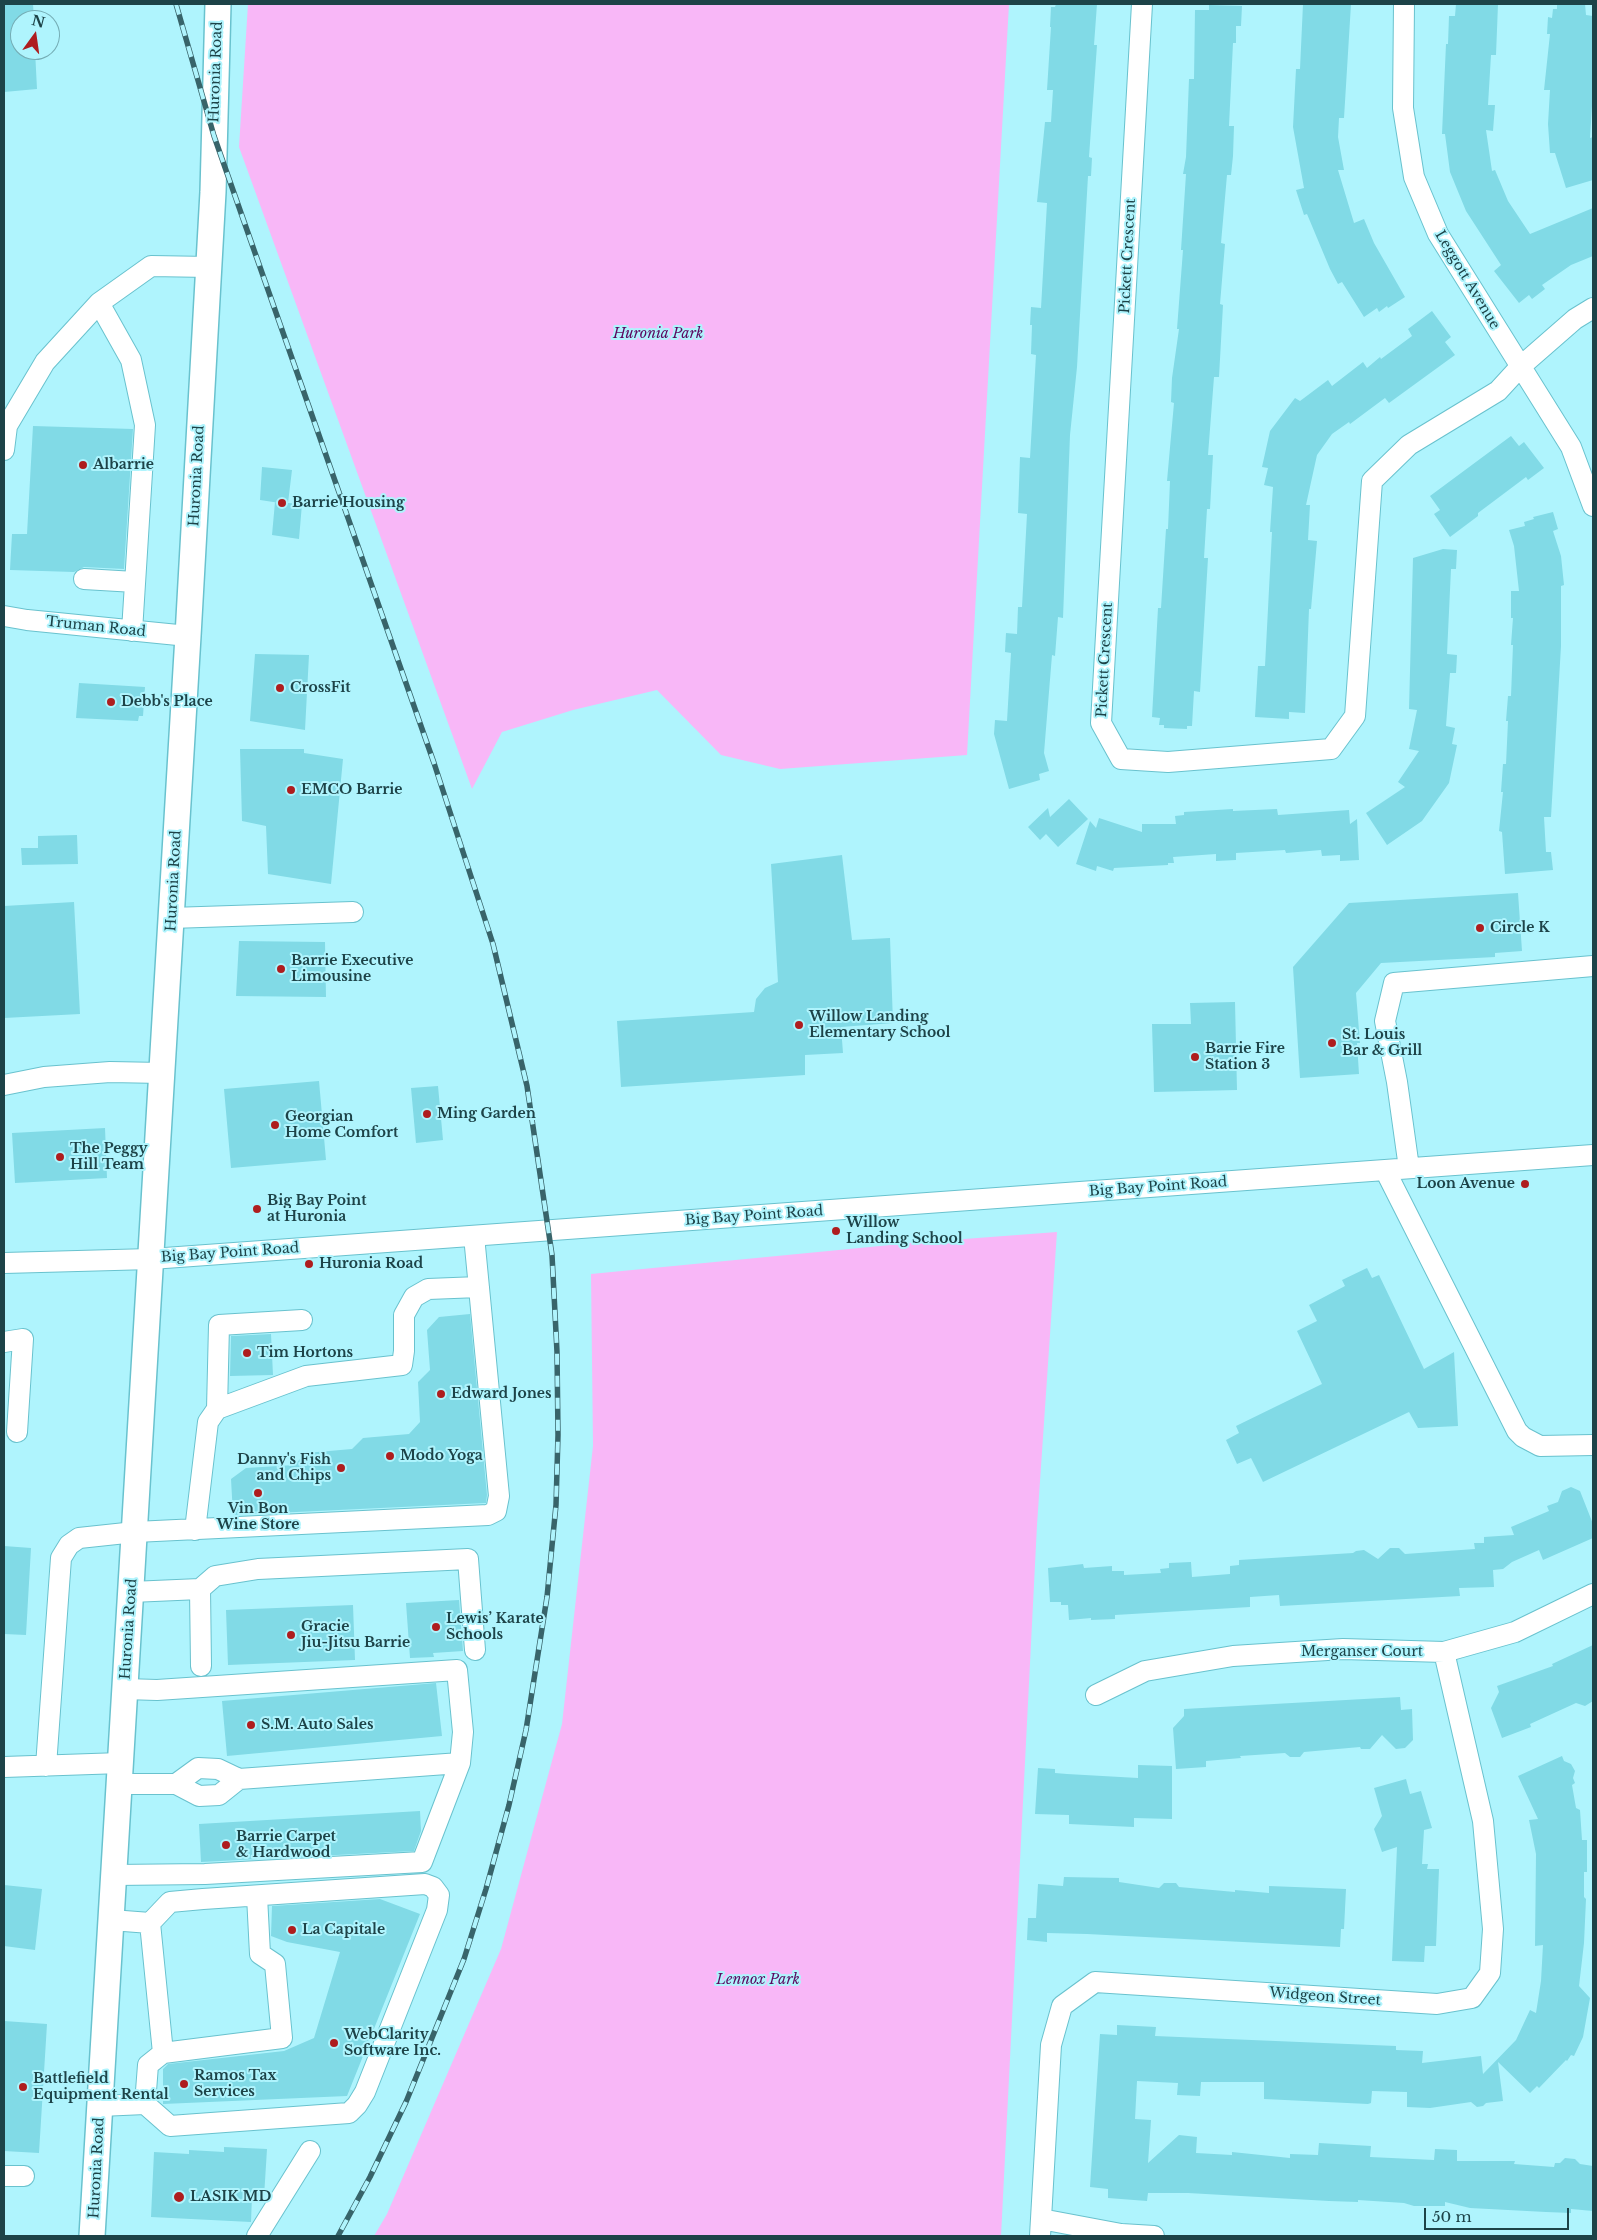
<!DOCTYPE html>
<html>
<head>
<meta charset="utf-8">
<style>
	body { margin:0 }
	#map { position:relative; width:1597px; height:2240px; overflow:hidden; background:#aff4fd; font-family:"Libre Baskerville",serif }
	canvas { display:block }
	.frame { position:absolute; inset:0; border:5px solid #1d4348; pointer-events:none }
	.north { position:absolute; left:10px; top:10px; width:50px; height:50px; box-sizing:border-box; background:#aff4fd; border:1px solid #75adb5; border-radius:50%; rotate:14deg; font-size:14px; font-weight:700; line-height:20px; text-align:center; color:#1d4348 }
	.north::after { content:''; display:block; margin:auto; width:18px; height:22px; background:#ae1d1e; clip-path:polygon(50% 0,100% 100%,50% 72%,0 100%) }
	.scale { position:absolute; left:1424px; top:2208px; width:145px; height:22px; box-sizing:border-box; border:2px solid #1d4348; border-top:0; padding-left:6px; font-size:15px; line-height:18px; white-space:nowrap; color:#1d4348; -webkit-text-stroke:4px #aff4fd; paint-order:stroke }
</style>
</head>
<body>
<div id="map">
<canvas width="1597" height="2240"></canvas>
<div class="frame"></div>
<div class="north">N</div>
<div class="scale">50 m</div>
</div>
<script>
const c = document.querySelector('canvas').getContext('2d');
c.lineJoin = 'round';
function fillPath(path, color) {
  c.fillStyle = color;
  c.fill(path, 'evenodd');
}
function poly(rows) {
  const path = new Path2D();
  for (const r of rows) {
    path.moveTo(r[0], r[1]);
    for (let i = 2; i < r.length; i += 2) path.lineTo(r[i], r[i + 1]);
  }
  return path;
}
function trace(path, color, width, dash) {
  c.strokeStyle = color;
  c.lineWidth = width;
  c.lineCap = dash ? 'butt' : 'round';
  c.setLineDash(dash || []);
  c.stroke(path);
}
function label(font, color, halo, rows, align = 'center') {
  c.font = font + ' "Libre Baskerville",serif';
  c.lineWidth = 4;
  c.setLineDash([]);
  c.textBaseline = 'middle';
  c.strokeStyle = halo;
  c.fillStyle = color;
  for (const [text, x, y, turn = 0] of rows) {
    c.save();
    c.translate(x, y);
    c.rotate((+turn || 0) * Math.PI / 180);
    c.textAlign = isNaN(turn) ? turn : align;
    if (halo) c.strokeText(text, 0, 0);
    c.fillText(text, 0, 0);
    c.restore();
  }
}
fillPath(poly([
	[248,4,1009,4,967,755,780,769,721,755,657,690,573,710,502,732,472,789,239,147],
	[1057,1232,1037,1525,1001,2236,374,2236,387,2214,501,1949,562,1724,593,1446,591,1274,911,1243]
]), '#f8b7f7');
fillPath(poly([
	[4,4,33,4,34,20,20,20,20,50,35,50,37,89,4,92],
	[1056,4,1097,4,1094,45,1097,45,1089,157,1092,158,1091,176,1088,176,1077,367,1070,435,1063,618,1058,617,1055,656,1052,655,1044,753,1049,771,1039,774,1040,780,1009,789,994,734,995,720,1007,721,1011,653,1005,652,1006,633,1017,634,1018,607,1022,607,1027,514,1018,513,1020,457,1030,458,1036,355,1031,354,1032,325,1030,325,1031,307,1041,308,1047,203,1037,202,1045,122,1051,122,1053,90,1047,90,1051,27,1050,27,1051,7,1055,7],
	[1303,4,1351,4,1344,118,1339,118,1338,137,1344,170,1338,170,1354,223,1364,219,1374,243,1405,297,1388,308,1387,306,1379,312,1377,308,1364,317,1342,282,1338,284,1330,269,1307,214,1304,215,1296,190,1304,188,1293,127,1296,69,1300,69],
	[1456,4,1498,4,1496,55,1491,55,1488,105,1495,105,1493,131,1486,130,1492,171,1495,170,1508,201,1530,234,1593,208,1593,256,1571,265,1542,285,1545,289,1532,299,1529,295,1519,303,1494,271,1501,265,1466,211,1450,172,1445,134,1442,134,1446,44,1448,44,1449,16,1455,16],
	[1557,4,1585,4,1586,15,1593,16,1593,90,1590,138,1593,137,1593,180,1566,188,1555,153,1550,153,1548,124,1550,90,1544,90,1550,34,1547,34,1548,17,1552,18,1553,9,1557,9],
	[1209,5,1242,6,1241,26,1236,26,1236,43,1233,43,1229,126,1234,126,1233,156,1231,175,1227,175,1221,243,1225,244,1220,304,1223,305,1219,377,1214,377,1208,455,1213,455,1210,509,1207,509,1204,558,1208,558,1200,692,1194,691,1192,726,1187,726,1187,729,1164,728,1164,725,1159,725,1160,718,1152,717,1158,608,1161,608,1166,529,1168,529,1170,481,1167,481,1174,403,1171,402,1172,378,1179,329,1177,329,1183,250,1181,250,1186,174,1183,174,1186,157,1189,79,1194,79,1195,10,1209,10],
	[1432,311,1451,337,1445,342,1455,355,1389,403,1385,398,1350,424,1349,422,1332,434,1317,455,1306,505,1310,505,1308,540,1317,541,1311,609,1309,609,1305,713,1289,712,1289,719,1255,717,1258,666,1265,666,1272,532,1270,532,1273,487,1264,485,1268,468,1262,467,1270,431,1295,398,1300,401,1328,380,1332,386,1363,362,1367,368,1380,357,1381,359,1412,336,1408,329],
	[33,426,133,429,124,569,84,567,74,572,10,570,12,534,27,534],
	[1511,436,1519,446,1524,442,1544,468,1528,480,1526,477,1478,513,1478,516,1450,537,1434,514,1440,510,1430,496],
	[262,467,292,470,288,503,302,504,299,539,272,535,275,502,280,503,260,500],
	[1553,512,1558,529,1553,531,1561,556,1564,585,1561,586,1561,646,1551,817,1544,817,1546,852,1551,852,1553,870,1505,874,1502,832,1499,831,1503,792,1501,792,1503,764,1506,764,1508,721,1506,721,1508,696,1511,696,1513,645,1511,645,1513,618,1511,618,1511,591,1519,591,1514,546,1509,530,1525,526,1524,522,1534,519,1533,517],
	[1443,549,1457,550,1456,569,1451,569,1447,654,1457,655,1456,673,1450,673,1446,726,1455,728,1452,744,1457,745,1449,783,1422,821,1387,845,1366,813,1405,787,1398,782,1419,751,1409,749,1417,710,1409,709,1413,558],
	[255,654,309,655,305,730,250,721],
	[79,683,145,687,143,716,139,716,138,721,76,718],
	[240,749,304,749,304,753,343,759,331,884,268,874,266,826,242,821],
	[1069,799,1088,819,1058,847,1046,834,1040,840,1028,827,1048,808,1050,817],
	[1233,809,1233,811,1277,809,1278,815,1349,810,1350,824,1357,819,1359,860,1340,861,1340,855,1322,856,1321,850,1286,853,1285,850,1236,853,1236,860,1216,861,1216,854,1173,857,1174,863,1168,863,1168,865,1114,868,1113,871,1097,866,1096,871,1076,864,1090,821,1096,828,1099,818,1142,832,1142,824,1176,824,1175,816,1184,815,1184,812],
	[77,835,78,864,22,865,21,848,38,848,38,836],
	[842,855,852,940,890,938,893,1023,841,1027,843,1053,805,1055,805,1075,621,1087,617,1021,754,1012,756,999,765,988,778,982,771,864],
	[1518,893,1522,951,1495,953,1495,957,1381,963,1356,993,1360,1043,1357,1043,1359,1074,1300,1078,1293,967,1349,903],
	[74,902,80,1014,4,1018,4,906],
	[239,941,325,942,326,997,236,996],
	[1235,1002,1237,1090,1154,1092,1152,1024,1191,1024,1190,1003],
	[319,1081,326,1160,231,1168,224,1089],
	[438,1086,443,1140,416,1143,411,1088],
	[105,1128,107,1178,15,1183,12,1133],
	[1367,1268,1372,1278,1379,1275,1424,1369,1454,1352,1458,1426,1418,1428,1409,1412,1263,1482,1251,1458,1237,1464,1226,1440,1239,1433,1236,1426,1322,1384,1297,1331,1317,1321,1309,1305,1345,1286,1342,1280],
	[470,1314,487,1495,486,1503,233,1515,231,1479,246,1468,294,1465,306,1453,352,1449,363,1438,409,1434,420,1422,418,1382,430,1370,427,1330,439,1317],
	[271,1334,273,1375,230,1376,231,1336],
	[1571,1487,1580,1491,1593,1524,1593,1538,1543,1560,1539,1550,1512,1562,1503,1569,1493,1570,1494,1587,1459,1588,1460,1596,1280,1606,1279,1595,1250,1597,1250,1607,1115,1615,1115,1619,1091,1620,1091,1618,1069,1620,1068,1605,1061,1605,1061,1602,1050,1602,1048,1568,1083,1564,1084,1568,1112,1566,1112,1571,1124,1571,1124,1575,1161,1573,1160,1569,1169,1568,1169,1563,1191,1562,1192,1577,1230,1574,1230,1566,1239,1565,1239,1560,1353,1553,1356,1551,1364,1550,1378,1559,1390,1548,1399,1548,1405,1554,1475,1549,1474,1543,1484,1543,1484,1537,1514,1535,1511,1527,1549,1511,1547,1506,1558,1502,1562,1491],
	[4,1546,31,1548,26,1635,4,1634],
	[459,1600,463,1651,433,1653,434,1657,410,1658,406,1603],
	[353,1605,355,1660,228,1665,226,1610],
	[1593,1645,1593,1701,1585,1706,1576,1703,1530,1724,1531,1727,1502,1738,1491,1708,1499,1692,1497,1686,1553,1666,1552,1664],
	[436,1683,442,1736,227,1756,222,1701],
	[1400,1697,1401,1710,1412,1709,1413,1740,1405,1748,1396,1749,1382,1735,1370,1749,1361,1749,1360,1747,1304,1752,1300,1757,1290,1757,1285,1753,1240,1756,1241,1758,1206,1761,1206,1767,1176,1769,1173,1728,1184,1716,1184,1709],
	[1562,1756,1564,1761,1571,1764,1575,1771,1573,1778,1575,1783,1572,1785,1576,1808,1580,1810,1582,1840,1587,1840,1587,1872,1584,1872,1584,1897,1586,1899,1584,1943,1579,1986,1590,1998,1583,2037,1574,2056,1571,2055,1567,2061,1566,2060,1539,2088,1537,2086,1530,2093,1498,2062,1503,2101,1486,2103,1483,2106,1477,2107,1471,2102,1430,2108,1407,2107,1407,2092,1372,2091,1371,2103,1368,2104,1264,2099,1264,2082,1201,2082,1200,2096,1177,2095,1178,2083,1137,2081,1135,2119,1151,2120,1148,2163,1179,2135,1197,2137,1196,2153,1232,2155,1232,2152,1290,2158,1290,2154,1318,2155,1319,2143,1371,2146,1370,2157,1434,2160,1435,2149,1457,2150,1457,2161,1515,2161,1514,2164,1554,2167,1555,2163,1560,2163,1565,2158,1575,2159,1580,2164,1593,2166,1593,2211,1571,2209,1571,2213,1546,2212,1470,2208,1445,2202,1445,2206,1414,2206,1404,2203,1358,2200,1358,2202,1329,2201,1188,2193,1148,2193,1147,2201,1108,2198,1108,2189,1090,2187,1100,2034,1117,2035,1117,2025,1156,2027,1155,2036,1396,2046,1396,2050,1423,2051,1422,2063,1481,2056,1483,2074,1516,2040,1530,2010,1536,2013,1541,1981,1543,1945,1535,1946,1536,1854,1529,1820,1538,1819,1518,1776],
	[1138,1765,1172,1766,1172,1819,1134,1818,1134,1827,1069,1824,1069,1815,1035,1814,1038,1768,1055,1769,1055,1773,1067,1774,1138,1778],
	[1406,1779,1410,1794,1421,1791,1432,1828,1424,1830,1422,1864,1428,1864,1427,1869,1439,1869,1436,1946,1425,1946,1424,1962,1392,1961,1397,1847,1382,1852,1374,1829,1382,1816,1374,1788],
	[420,1811,421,1831,414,1851,201,1862,199,1824],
	[1064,1877,1119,1878,1119,1882,1159,1888,1164,1883,1176,1883,1179,1887,1235,1892,1235,1890,1269,1893,1269,1886,1346,1889,1344,1929,1341,1929,1340,1947,1087,1934,1047,1933,1047,1942,1027,1940,1028,1918,1036,1918,1038,1884,1063,1886],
	[4,1885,42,1889,35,1950,4,1946],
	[380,1899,420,1914,347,2096,163,2104,163,2069,168,2064,284,2051,314,2038,340,1952,287,1942,271,1936,272,1906],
	[4,2021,47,2024,39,2153,4,2151],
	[224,2147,267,2149,264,2197,252,2196,251,2222,151,2217,154,2152,189,2154,189,2150,224,2152]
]), '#81dae6');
const minor = poly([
	[1142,4,1101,723,1121,759,1168,762,1331,749,1355,716,1372,481,1409,445,1498,391,1520,367,1575,319,1593,308],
	[1404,4,1403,108,1414,177,1438,234,1571,447,1593,506],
	[99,303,131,360,145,425,132,631],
	[4,450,7,426,45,362,99,303,151,266,209,267],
	[84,579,135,582],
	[4,616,27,620,188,636],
	[171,918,353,912],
	[4,1085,44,1077,110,1072,162,1073],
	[1409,1168,1397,1082,1385,1021,1394,983,1593,966],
	[1385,1170,1517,1431,1523,1437,1540,1446,1593,1445],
	[4,1263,151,1259,1593,1155],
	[4,1342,23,1339,17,1432],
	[217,1409,219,1325,302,1320],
	[195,1530,208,1422,217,1409,306,1376,402,1365,404,1351,404,1315,414,1297,428,1289,479,1287],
	[200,1589,201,1666],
	[131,1592,200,1589,215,1576,258,1569,468,1559,475,1650],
	[125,1689,157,1690,457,1670,463,1732,460,1763,239,1779],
	[1096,1695,1145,1671,1233,1656,1343,1649,1444,1652,1515,1632,1593,1594],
	[46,1766,61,1558,69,1545,79,1538,135,1532,488,1515,496,1511,499,1496,474,1236],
	[4,1767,121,1763],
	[120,1784,176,1784,199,1796,219,1795,239,1779,218,1769,198,1768,176,1784],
	[114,1875,205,1874,422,1862,460,1763],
	[163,2053,282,2038,275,1964,260,1954,257,1896],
	[145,2104,148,2065,163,2053,150,1923],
	[100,2106,145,2104,170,2126,349,2113,357,2105,365,2092,437,1910,439,1895,433,1887,425,1884,203,1899,170,1902,150,1923,111,1920],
	[4,2176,24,2176],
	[1041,2219,1121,2234,1154,2236],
	[257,2236,310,2151],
	[1040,2236,1051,2045,1062,2006,1095,1982,1437,2004,1472,1998,1490,1973,1493,1929,1483,1821,1444,1652]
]);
const major = poly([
	[92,2236,188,636,213,192,218,4]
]);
trace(minor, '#69c2ce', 22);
trace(major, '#69c2ce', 28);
trace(minor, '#fff', 20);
trace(major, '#fff', 25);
const rail = poly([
	[176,4,214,136,434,763,493,944,527,1086,552,1255,557,1352,558,1435,556,1505,547,1597,526,1730,509,1805,486,1889,464,1959,406,2102,370,2177,338,2236]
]);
trace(rail, '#38646a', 5.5);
trace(rail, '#aff4fd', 4, [11]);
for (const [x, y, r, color] of [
	[83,465,5,"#ae1d1e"],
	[282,503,5,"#ae1d1e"],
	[280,688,5,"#ae1d1e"],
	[111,702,5,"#ae1d1e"],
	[291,790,5,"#ae1d1e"],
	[1480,928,5,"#ae1d1e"],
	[281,969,5,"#ae1d1e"],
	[799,1025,5,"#ae1d1e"],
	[1332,1043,5,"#ae1d1e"],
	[1195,1057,5,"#ae1d1e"],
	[427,1114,5,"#ae1d1e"],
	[275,1125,5,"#ae1d1e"],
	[60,1157,5,"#ae1d1e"],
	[1525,1184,5,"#ae1d1e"],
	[257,1209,5,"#ae1d1e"],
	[836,1231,5,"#ae1d1e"],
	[309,1264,5,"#ae1d1e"],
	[247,1353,5,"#ae1d1e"],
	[441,1394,5,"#ae1d1e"],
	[390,1456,5,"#ae1d1e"],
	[341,1468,5,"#ae1d1e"],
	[258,1493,5,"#ae1d1e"],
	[436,1627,5,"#ae1d1e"],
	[291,1635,5,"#ae1d1e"],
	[251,1725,5,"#ae1d1e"],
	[226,1845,5,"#ae1d1e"],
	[292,1930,5,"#ae1d1e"],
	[334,2043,5,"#ae1d1e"],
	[184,2084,5,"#ae1d1e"],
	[23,2087,5,"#ae1d1e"],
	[179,2197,6,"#ae1d1e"]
]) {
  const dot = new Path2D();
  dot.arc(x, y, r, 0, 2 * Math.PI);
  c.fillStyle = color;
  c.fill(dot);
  trace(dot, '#aff4fd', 2);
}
label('14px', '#1d4348', '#aff4fd', [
	["Huronia Road",216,72,-88],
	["Pickett Crescent",1128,256,-87],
	["Leggott Avenue",1467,280,59],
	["Huronia Road",197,476,-87],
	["Truman Road",96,627,6],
	["Pickett Crescent",1105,660,-87],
	["Huronia Road",174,881,-87],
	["Big Bay Point Road",1158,1187,-4],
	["Big Bay Point Road",754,1216,-4],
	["Big Bay Point Road",230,1253,-4],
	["Huronia Road",129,1629,-86],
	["Merganser Court",1362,1652],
	["Widgeon Street",1325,1997,4],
	["Huronia Road",97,2168,-87]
]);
label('italic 14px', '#5c075f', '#aff4fd', [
	["Huronia Park",658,334],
	["Lennox Park",758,1980]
]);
label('bold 14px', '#1d4348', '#aff4fd', [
	["Albarrie",93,465],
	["Barrie Housing",292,503],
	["CrossFit",290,688],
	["Debb's Place",121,702],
	["EMCO Barrie",301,790],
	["Circle K",1490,928],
	["Barrie Executive",291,961],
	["Limousine",291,977],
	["Willow Landing",809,1017],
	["Elementary School",809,1033],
	["St. Louis",1342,1035],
	["Bar & Grill",1342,1051],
	["Barrie Fire",1205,1049],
	["Station 3",1205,1065],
	["Ming Garden",437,1114],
	["Georgian",285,1117],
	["Home Comfort",285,1133],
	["The Peggy",70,1149],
	["Hill Team",70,1165],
	["Loon Avenue",1515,1184,"right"],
	["Big Bay Point",267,1201],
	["at Huronia",267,1217],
	["Willow",846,1223],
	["Landing School",846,1239],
	["Huronia Road",319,1264],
	["Tim Hortons",257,1353],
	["Edward Jones",451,1394],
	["Modo Yoga",400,1456],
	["Danny's Fish",331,1460,"right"],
	["and Chips",331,1476,"right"],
	["Vin Bon",258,1509,"center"],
	["Wine Store",258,1525,"center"],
	["Lewis’ Karate",446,1619],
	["Schools",446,1635],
	["Gracie",301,1627],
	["Jiu-Jitsu Barrie",301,1643],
	["S.M. Auto Sales",261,1725],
	["Barrie Carpet",236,1837],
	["& Hardwood",236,1853],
	["La Capitale",302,1930],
	["WebClarity",344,2035],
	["Software Inc.",344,2051],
	["Ramos Tax",194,2076],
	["Services",194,2092],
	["Battlefield",33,2079],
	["Equipment Rental",33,2095],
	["LASIK MD",190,2197]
], 'left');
</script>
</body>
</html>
